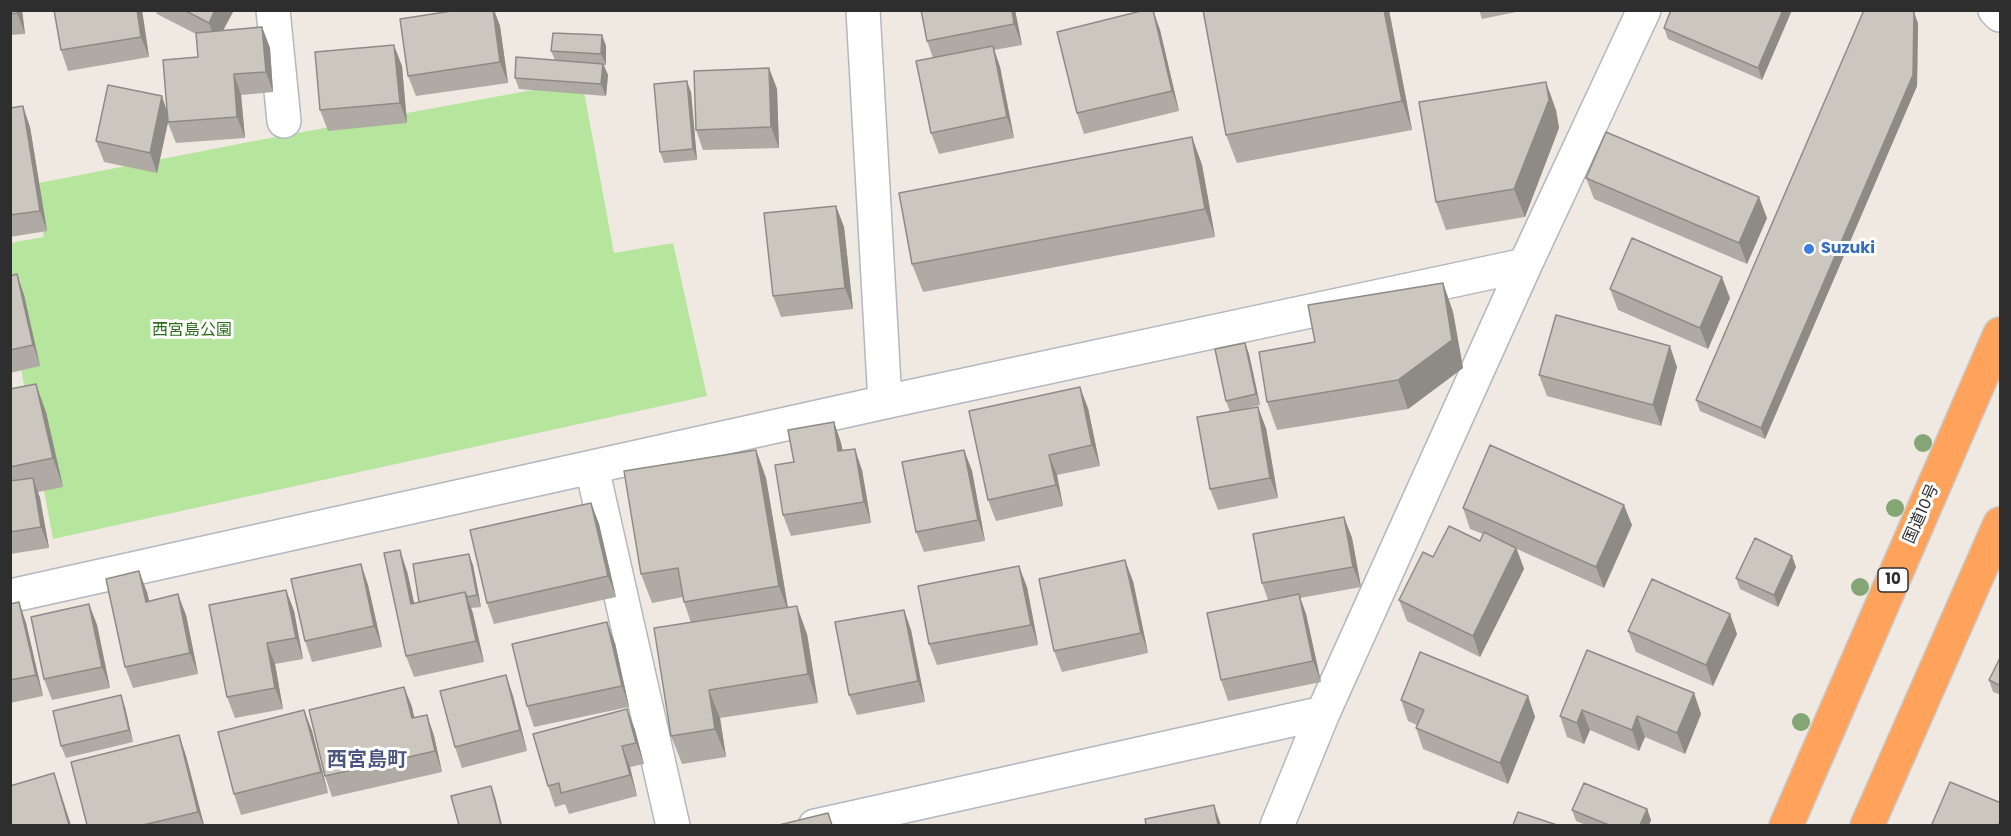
<!DOCTYPE html>
<html>
<head>
<meta charset="utf-8">
<style>
	body { margin:0 }
	#map { position:relative; width:2011px; height:836px; overflow:hidden; background:#efe9e1; font-family:Poppins,sans-serif }
	canvas { display:block }
	.frame { position:absolute; inset:0; border:12px solid #2e2e2e; pointer-events:none }
</style>
</head>
<body>
<div id="map">
<canvas width="2011" height="836"></canvas>
<div class="frame"></div>
</div>
<script>
const c = document.querySelector('canvas').getContext('2d');
c.lineJoin = 'round';
function fillPath(path, color) {
  c.fillStyle = color;
  c.fill(path, 'evenodd');
}
function poly(rows) {
  const path = new Path2D();
  for (const r of rows) {
    path.moveTo(r[0], r[1]);
    for (let i = 2; i < r.length; i += 2) path.lineTo(r[i], r[i + 1]);
  }
  return path;
}
function trace(path, color, width, dash) {
  c.strokeStyle = color;
  c.lineWidth = width;
  c.lineCap = dash ? 'butt' : 'round';
  c.setLineDash(dash || []);
  c.stroke(path);
}
function label(font, color, halo, rows, align = 'center') {
  c.font = font + ' Poppins,"Noto Sans JP",sans-serif';
  c.lineWidth = 6;
  c.setLineDash([]);
  c.textBaseline = 'middle';
  c.strokeStyle = halo;
  c.fillStyle = color;
  for (const [text, x, y, turn = 0] of rows) {
    c.save();
    c.translate(x, y);
    c.rotate((+turn || 0) * Math.PI / 180);
    c.textAlign = isNaN(turn) ? turn : align;
    if (halo) c.strokeText(text, 0, 0);
    c.fillText(text, 0, 0);
    c.restore();
  }
}
fillPath(poly([
	[582,81,614,253,673,243,707,396,53,539,11,315,10,243,44,237,34,184,254,141]
]), '#b6e59e');
const minor = poly([
	[273,10,284,121],
	[863,10,885,402],
	[1995,10,2000,15],
	[592,468,673,826],
	[10,596,885,402,1525,265],
	[815,826,1323,713],
	[1277,826,1323,713,1525,265,1644,10]
]);
const highway = poly([
	[1786,826,2000,334],
	[1867,826,2000,524]
]);
trace(minor, '#b4b7c1', 36);
trace(highway, '#c9c9c9', 36);
trace(minor, '#fff', 33);
trace(highway, '#ffa35c', 33);
c.fillStyle = '#84a574';
for (const [x, y] of [
	[1923,443],
	[1895,508],
	[1860,587],
	[1801,722]
]) {
  c.beginPath();
  c.arc(x, y, 9, 0, 2 * Math.PI);
  c.fill();
}
fillPath(poly([
	[10,10,22,10,25,34,10,35],
	[142,10,149,57,68,71,61,50],
	[155,10,234,10,223,30,262,27,270,48,273,92,241,95,245,138,176,143,168,123,157,173,104,162,96,141,167,111,198,57,196,34,157,14],
	[458,10,494,10,500,26,508,83,416,96,408,76],
	[1015,10,1022,45,994,50,1000,67,1014,138,939,154,931,133,933,58,927,41],
	[1153,10,1160,30,1179,111,1084,134,1077,113],
	[1203,10,1389,10,1412,130,1237,163,1226,135],
	[1479,10,1526,10,1482,19],
	[1792,10,1762,80,1668,39,1664,28],
	[1918,23,1917,86,1765,439,1700,411,1696,400],
	[602,35,606,46,606,65,604,65,608,75,606,96,519,89,515,78,555,60,551,51],
	[402,66,407,123,328,131,320,110],
	[769,68,777,89,779,148,703,150,696,130],
	[691,92,697,160,664,163,660,152],
	[10,108,30,127,47,231,10,237],
	[1556,110,1559,128,1525,217,1446,230,1436,202],
	[1192,137,1202,165,1215,237,923,292,912,264],
	[1586,178,1767,218,1747,264,1594,199],
	[836,206,844,227,853,309,781,317,773,296],
	[17,274,24,295,40,366,10,373,10,276],
	[1443,283,1453,312,1463,368,1408,409,1277,430,1267,402,1315,342],
	[1610,289,1730,298,1708,349,1618,310],
	[1245,343,1249,354,1260,405,1236,411,1266,428,1278,498,1218,510,1210,489,1230,412,1226,401],
	[1677,367,1661,426,1547,396,1539,375],
	[10,389,46,412,63,487,38,492,40,498,49,548,10,554],
	[1088,408,1100,466,1057,475,1063,506,996,521,988,500],
	[834,422,841,443,843,451,862,470,871,523,791,536,783,515,794,462],
	[756,450,766,478,788,608,807,634,818,703,720,718,726,757,682,764,671,736,691,623,684,602,683,597,652,603,641,574],
	[964,450,972,471,985,541,924,552,916,532],
	[591,503,599,524,616,597,494,624,487,603],
	[1463,508,1632,525,1604,588,1517,549,1524,569,1480,657,1407,621,1399,600,1433,557,1480,541,1483,534,1470,529],
	[1344,517,1352,538,1361,587,1300,598,1306,614,1321,682,1228,701,1221,680,1268,600,1262,583],
	[361,564,368,585,382,647,312,662,305,641],
	[473,565,481,607,471,608,484,662,414,677,406,656,407,571,414,603,419,602],
	[1796,567,1778,607,1740,589,1736,578],
	[1133,581,1148,653,1062,672,1054,651],
	[1027,587,1038,645,937,665,929,644],
	[286,590,294,611,303,659,275,664,283,709,235,718,227,697],
	[147,592,149,601,186,615,198,674,133,688,125,667],
	[19,602,26,623,43,696,10,703,10,604],
	[89,604,97,625,110,688,52,700,44,679],
	[904,610,911,630,925,702,857,715,849,695],
	[1730,614,1737,634,1713,686,1636,652,1628,631],
	[615,643,629,707,534,727,527,706],
	[1587,650,1694,693,1701,714,1685,754,1645,737,1639,751,1590,730,1584,744,1567,737,1560,716],
	[2001,656,2001,695,1993,692,1989,680],
	[506,675,513,696,527,751,462,768,455,747],
	[404,687,412,707,414,718,427,715,434,736,442,772,332,797,325,776],
	[1528,696,1535,717,1508,784,1423,749,1416,728,1417,725,1408,721,1401,700],
	[125,707,133,742,66,758,61,746],
	[627,709,635,730,644,764,630,767,637,796,569,814,565,804,555,807,548,786],
	[304,710,312,731,328,793,241,815,234,794],
	[179,735,186,756,204,825,87,825],
	[1647,809,1651,820,1649,825,1586,825,1576,821,1572,810]
]), '#afaba4');
fillPath(poly([
	[17,10,22,10,25,34,17,13],
	[137,10,142,10,149,57,141,37],
	[215,10,234,10,216,44,209,23],
	[493,10,494,10,500,26,508,83,500,62],
	[1012,10,1015,10,1022,45,1014,24],
	[1153,10,1160,30,1179,111,1172,91],
	[1384,10,1389,10,1412,130,1402,101],
	[1783,10,1792,10,1762,80,1758,68],
	[1914,12,1918,23,1917,86,1765,439,1761,428],
	[262,27,270,48,273,92,266,72],
	[602,35,606,46,606,65,601,54],
	[394,45,402,66,407,123,400,103],
	[993,46,1000,67,1014,138,1007,117],
	[603,64,608,75,606,96,601,84],
	[769,68,777,89,779,148,771,127],
	[234,74,241,95,245,138,237,117],
	[687,81,691,92,697,160,693,149],
	[1546,82,1556,110,1559,128,1525,217,1514,189],
	[162,96,169,117,157,173,150,153],
	[23,106,30,127,47,231,40,211],
	[1192,137,1202,165,1215,237,1205,209],
	[1759,197,1767,218,1747,264,1739,243],
	[836,206,844,227,853,309,845,288],
	[17,274,24,295,40,366,33,345],
	[1722,277,1730,298,1708,349,1700,328],
	[1443,283,1453,312,1463,368,1408,409,1398,380],
	[1245,343,1249,354,1260,405,1256,394],
	[1670,346,1677,367,1661,426,1653,405],
	[36,384,46,412,63,487,53,458],
	[1080,387,1088,408,1100,466,1092,445],
	[1258,407,1266,428,1278,498,1270,478],
	[834,422,841,443,846,472,838,451],
	[855,449,862,470,871,523,864,502],
	[756,450,766,478,789,614,779,586],
	[964,450,972,471,985,541,978,520],
	[1049,455,1057,475,1063,506,1056,485],
	[33,478,40,498,49,548,41,527],
	[591,503,599,524,616,597,608,576],
	[1624,505,1632,525,1604,588,1596,567],
	[1344,517,1352,538,1361,587,1353,567],
	[1516,548,1524,569,1480,657,1473,636],
	[400,550,407,571,419,625,411,604],
	[469,554,473,565,481,607,477,595],
	[1792,556,1796,567,1778,607,1774,595],
	[1125,560,1133,581,1148,653,1141,633],
	[361,564,368,585,382,647,374,626],
	[1019,566,1027,587,1038,645,1031,625],
	[139,571,147,592,154,622,146,602],
	[286,590,294,611,303,659,296,638],
	[465,592,473,613,484,662,476,641],
	[178,594,186,615,198,674,190,653],
	[1299,594,1306,614,1321,682,1313,661],
	[19,602,26,623,43,696,36,675],
	[89,604,97,625,110,688,102,667],
	[797,606,807,634,818,703,808,674],
	[904,610,911,630,925,702,918,681],
	[1730,614,1737,634,1713,686,1706,665],
	[607,622,615,643,629,707,622,686],
	[267,643,275,664,283,709,275,688],
	[506,675,513,696,527,751,520,730],
	[404,687,412,707,419,739,412,718],
	[709,690,720,718,726,757,715,729],
	[1694,693,1701,714,1685,754,1677,733],
	[121,695,125,707,133,742,129,730],
	[1528,696,1535,717,1508,784,1500,763],
	[627,709,635,730,644,764,636,743],
	[304,710,312,731,328,793,321,772],
	[1582,710,1590,730,1584,744,1577,723],
	[427,715,434,736,442,772,435,751],
	[1637,716,1645,737,1639,751,1632,730],
	[179,735,186,756,204,825,203,825,198,812],
	[622,746,630,767,637,796,630,775],
	[54,773,61,794,71,825,69,825],
	[491,786,495,797,502,825,501,825],
	[1214,805,1221,825,1218,825],
	[1647,809,1651,820,1649,825,1640,825]
]), '#8e8b86');
const building = poly([
	[10,10,17,10,17,13,10,14,10,10],
	[54,10,137,10,141,37,61,50,54,10],
	[184,10,215,10,209,23,184,10],
	[458,10,493,10,500,62,408,76,400,19,458,10],
	[921,10,1012,10,1014,24,927,41,921,10],
	[1145,10,1153,10,1172,91,1077,113,1057,32,1145,10],
	[1203,10,1384,10,1402,101,1226,135,1203,10],
	[1671,10,1783,10,1758,68,1664,28,1671,10],
	[1864,10,1910,10,1914,12,1913,75,1761,428,1696,400,1864,10],
	[262,27,266,72,234,74,237,117,168,122,163,60,198,57,196,33,262,27],
	[553,33,602,35,601,54,551,51,553,33],
	[394,45,400,103,320,110,315,52,394,45],
	[993,46,1007,117,931,133,916,61,993,46],
	[516,57,603,64,601,84,515,78,516,57],
	[769,68,771,127,696,130,694,71,769,68],
	[687,81,693,149,660,152,654,84,687,81],
	[1546,82,1549,100,1514,189,1436,202,1419,102,1546,82],
	[108,85,162,96,150,153,96,141,108,85],
	[23,106,40,211,10,215,10,108,23,106],
	[1606,132,1759,197,1739,243,1586,178,1606,132],
	[1192,137,1205,209,912,264,899,193,1192,137],
	[836,206,845,288,773,296,764,213,836,206],
	[1632,238,1722,277,1700,328,1610,289,1632,238],
	[17,274,33,345,10,350,10,276,17,274],
	[1443,283,1452,340,1398,380,1267,402,1259,352,1315,342,1308,305,1443,283],
	[1556,315,1670,346,1653,405,1539,375,1556,315],
	[1245,343,1256,394,1226,401,1215,349,1245,343],
	[36,384,53,458,10,467,10,389,36,384],
	[1080,387,1092,445,1049,455,1056,485,988,500,969,411,1080,387],
	[1258,407,1270,478,1210,489,1197,417,1258,407],
	[834,422,838,451,855,449,864,502,783,515,775,465,794,462,788,430,834,422],
	[1490,445,1624,505,1596,567,1463,508,1490,445],
	[756,450,779,586,684,602,678,568,641,574,624,471,756,450],
	[964,450,978,520,916,532,902,462,964,450],
	[33,478,41,527,10,532,10,481,33,478],
	[591,503,608,576,487,603,470,530,591,503],
	[1344,517,1353,567,1262,583,1253,534,1344,517],
	[1449,526,1480,541,1484,532,1516,548,1473,636,1399,600,1423,552,1433,557,1449,526],
	[1755,538,1792,556,1774,595,1736,578,1755,538],
	[400,550,411,604,465,592,476,641,406,656,384,553,400,550],
	[469,554,477,595,467,597,465,592,419,602,413,564,469,554],
	[1125,560,1141,633,1054,651,1039,579,1125,560],
	[361,564,374,626,305,641,291,579,361,564],
	[1019,566,1031,625,929,644,918,586,1019,566],
	[139,571,146,602,178,594,190,653,125,667,106,579,139,571],
	[1652,579,1730,614,1706,665,1628,631,1652,579],
	[286,590,296,638,267,643,275,688,227,697,209,605,286,590],
	[1299,594,1313,661,1221,680,1207,613,1299,594],
	[19,602,36,675,10,680,10,604,19,602],
	[89,604,102,667,44,679,31,617,89,604],
	[797,606,808,674,709,690,715,729,671,736,654,628,797,606],
	[904,610,918,681,849,695,835,622,904,610],
	[607,622,622,686,527,706,512,644,607,622],
	[1587,650,1694,693,1677,733,1637,716,1632,730,1582,710,1577,723,1560,716,1587,650],
	[1420,652,1528,696,1500,763,1416,728,1424,710,1401,700,1420,652],
	[2001,656,2001,686,1989,680,2001,656],
	[506,675,520,730,455,747,440,691,506,675],
	[404,687,412,718,427,715,435,751,325,776,309,710,404,687],
	[121,695,129,730,61,746,53,711,121,695],
	[627,709,636,743,622,746,630,775,561,793,559,783,548,786,533,734,627,709],
	[304,710,321,772,234,794,218,732,304,710],
	[179,735,198,812,143,825,87,825,71,762,179,735],
	[54,773,69,825,10,825,10,786,54,773],
	[1950,782,2001,803,2001,821,1998,825,1935,825,1932,824,1950,782],
	[1584,783,1647,809,1640,825,1609,825,1572,810,1584,783],
	[491,786,501,825,459,825,451,796,491,786],
	[1214,805,1218,825,1146,825,1145,819,1214,805],
	[1518,812,1557,825,1513,825,1518,812],
	[828,813,832,825,779,825,828,813]
]);
fillPath(building, '#cbc7bf');
trace(building, '#8e8b86', 1.5);
for (const [x, y, r, color] of [
	[1809,249,6,"#3f7fe0"]
]) {
  const dot = new Path2D();
  dot.arc(x, y, r, 0, 2 * Math.PI);
  c.fillStyle = color;
  c.fill(dot);
  trace(dot, '#fff', 2);
}
for (const [x, y, w] of [
	[1893,580,30]
]) {
  const box = new Path2D();
  box.roundRect(x - w / 2, y - 12, w, 24, 4.5);
  c.fillStyle = '#fff';
  c.fill(box);
  trace(box, '#2e2e2e', 1.5);
}
label('bold 15px', '#2e2e2e', null, [
	["10",1893,580]
]);
label('bold 16px', '#366cbe', '#fff', [
	["Suzuki",1821,249]
], 'left');
label('16px', '#2c6e1b', '#fff', [
	["西宮島公園",192,331]
]);
label('16px', '#2e2e2e', '#fff', [
	["国道10号",1922,514,-66]
]);
label('bold 20px', '#4d5680', '#fff', [
	["西宮島町",367,761]
]);
</script>
</body>
</html>
